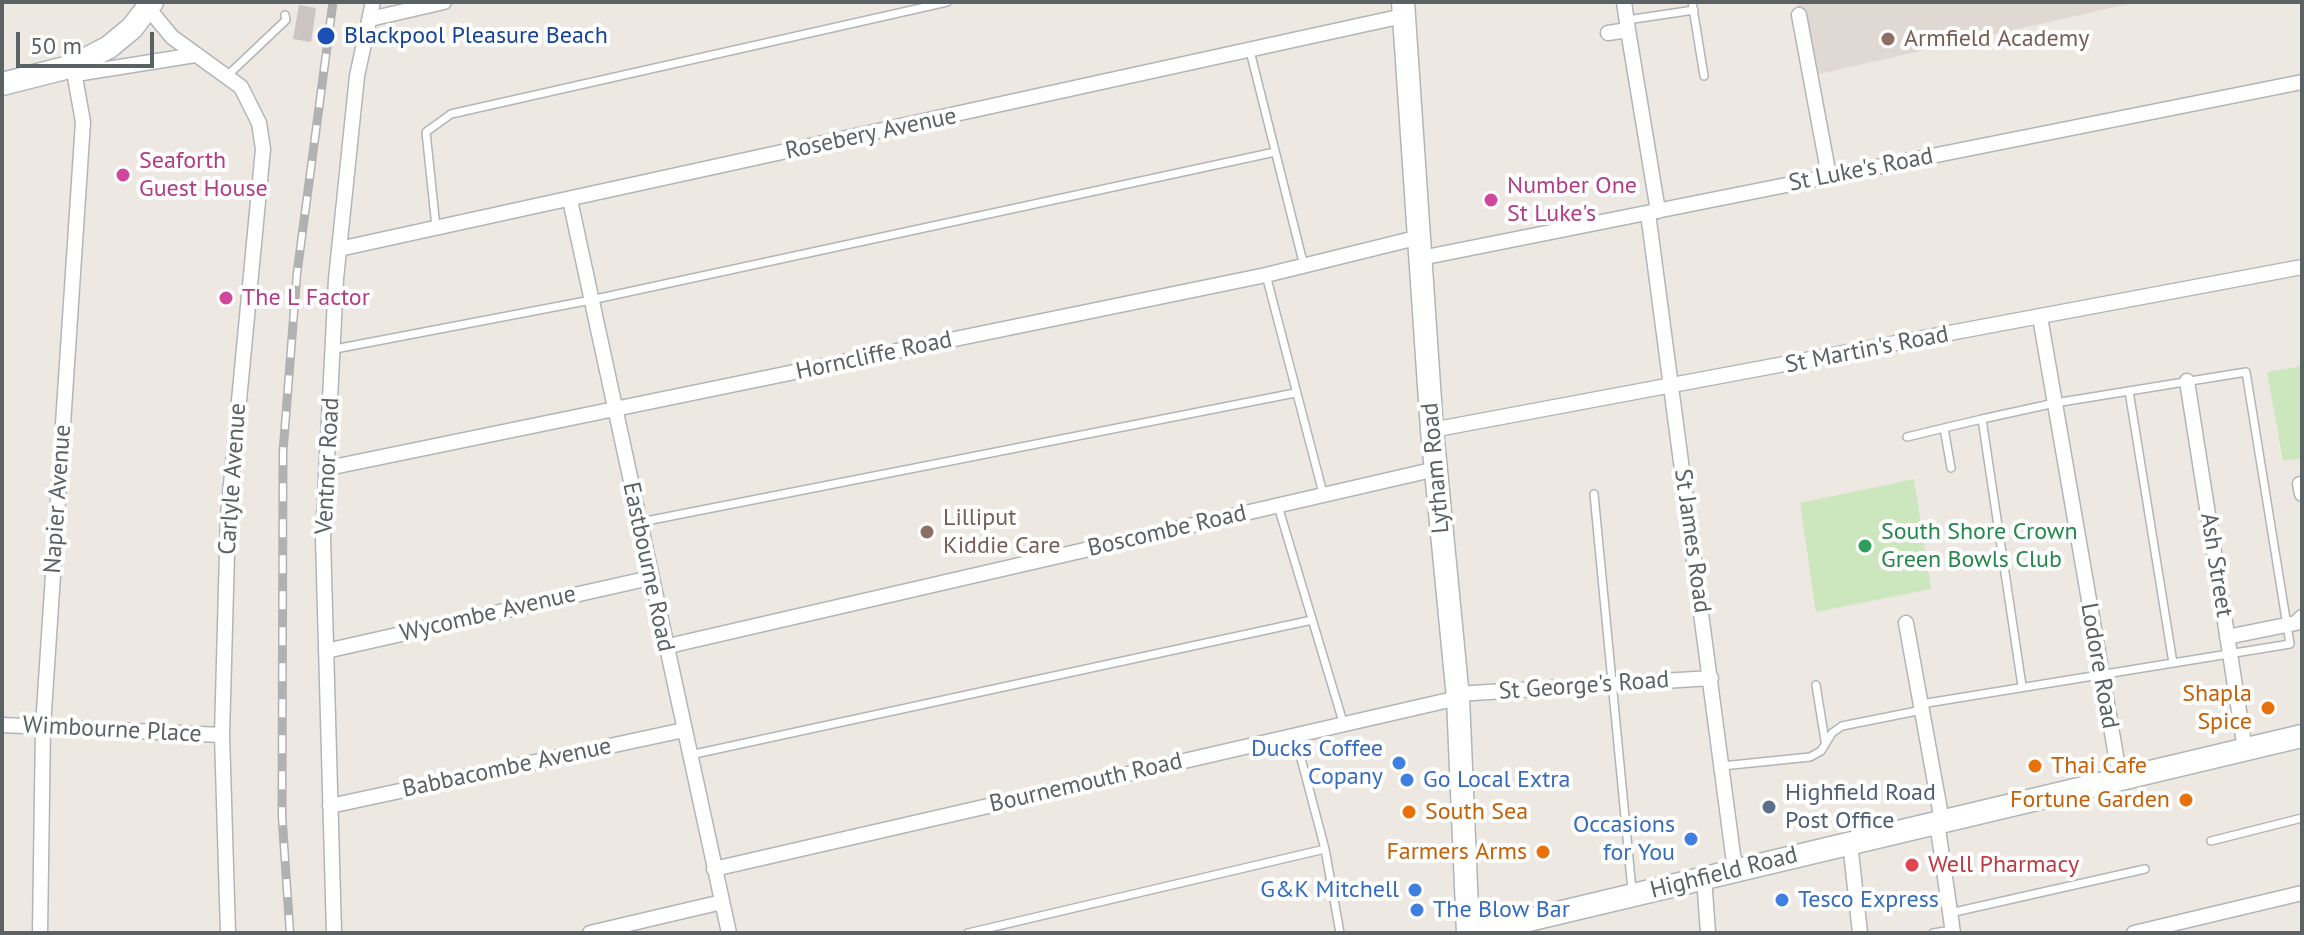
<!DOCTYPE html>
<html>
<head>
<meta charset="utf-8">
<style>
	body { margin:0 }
	#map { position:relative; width:2304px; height:935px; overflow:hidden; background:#eee8e2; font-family:"PT Sans",sans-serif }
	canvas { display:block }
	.frame { position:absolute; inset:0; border:4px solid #5b6264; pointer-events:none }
	.scale { position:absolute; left:16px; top:32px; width:138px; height:36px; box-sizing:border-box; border:4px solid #5b6264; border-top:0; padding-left:10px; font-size:24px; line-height:28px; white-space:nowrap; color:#5b6264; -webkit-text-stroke:6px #fff; paint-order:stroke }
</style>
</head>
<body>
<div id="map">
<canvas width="2304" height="935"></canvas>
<div class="frame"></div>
<div class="scale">50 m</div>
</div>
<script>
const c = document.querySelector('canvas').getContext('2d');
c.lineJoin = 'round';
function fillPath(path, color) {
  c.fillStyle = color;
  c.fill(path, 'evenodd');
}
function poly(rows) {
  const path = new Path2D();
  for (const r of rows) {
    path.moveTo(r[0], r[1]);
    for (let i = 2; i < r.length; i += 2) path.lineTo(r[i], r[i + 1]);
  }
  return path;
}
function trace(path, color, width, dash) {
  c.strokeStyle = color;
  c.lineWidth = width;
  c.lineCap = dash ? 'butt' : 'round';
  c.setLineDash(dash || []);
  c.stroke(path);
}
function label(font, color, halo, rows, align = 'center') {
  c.font = font + ' "PT Sans",sans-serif';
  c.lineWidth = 8;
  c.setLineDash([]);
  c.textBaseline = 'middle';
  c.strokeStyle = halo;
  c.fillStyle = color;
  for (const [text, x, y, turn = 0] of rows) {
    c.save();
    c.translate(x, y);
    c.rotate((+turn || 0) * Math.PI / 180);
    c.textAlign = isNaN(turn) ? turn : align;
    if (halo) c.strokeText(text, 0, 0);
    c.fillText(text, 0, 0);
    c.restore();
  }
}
fillPath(poly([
	[1797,2,2137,2,1810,76]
]), '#e0d8d3');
fillPath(poly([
	[2302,366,2302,458,2283,461,2267,372],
	[1914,479,1931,589,1816,612,1800,503]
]), '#cce7be');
fillPath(poly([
	[299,5,316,8,311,42,293,39]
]), '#cbc4c2');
const lane = poly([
	[1692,2,1704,76],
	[1627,20,1694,10],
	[1250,51,1304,266],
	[228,75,286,20,285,15],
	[436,227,426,132,451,114,947,2],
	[1266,275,1324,497],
	[335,349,591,300,1275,152],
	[2129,391,2173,663],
	[1907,437,1944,428],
	[1951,468,1944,428,1982,419],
	[1594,494,1632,890],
	[1278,506,1343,722],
	[641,522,1295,393],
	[1816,685,1825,741],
	[1921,704,2290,644,2246,372,2055,403,1982,419,2022,686],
	[1295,736,1325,849,1340,933],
	[690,755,1312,620],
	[1722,766,1810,757,1821,751,1832,733,1842,726,1922,710],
	[2211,841,2302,818],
	[1950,913,2145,869],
	[968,933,1325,849],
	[1933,933,1952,930]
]);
const street = poly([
	[1624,2,1628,30],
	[148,8,172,37,241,87,259,123,263,149,228,516,222,735,228,933],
	[1799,15,1829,176],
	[370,19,444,2],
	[1608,33,1628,30,1658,211],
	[76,74,195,55],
	[570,200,729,933],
	[1648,213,1735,870],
	[339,249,1403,16],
	[1421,258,2302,82],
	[2040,317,2120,779],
	[2187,381,2245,749],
	[1432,430,2302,267],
	[328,468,1266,275,1420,237],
	[2300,484,2302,494],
	[1906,623,1942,821],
	[2227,637,2296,623,2302,617],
	[664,647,1436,469],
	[326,651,650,578],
	[1457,694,1711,678],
	[2,725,222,735],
	[330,806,684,730],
	[1937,822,1953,933],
	[1850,843,1860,933],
	[714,869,1458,698],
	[1704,878,1708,933],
	[40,933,43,726,83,122,73,66],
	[334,933,323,538,336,279,357,76,373,2],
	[590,933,722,902],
	[2134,933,2302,893]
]);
const secondary = poly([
	[1403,2,1432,430,1458,698,1468,933],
	[2,84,73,66,109,47,132,28,152,2],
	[1474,933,2302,736]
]);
trace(lane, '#b0b6b8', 10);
trace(street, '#b0b6b8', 17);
trace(secondary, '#afb6b9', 25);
trace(lane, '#fff', 7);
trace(street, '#fff', 14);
trace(secondary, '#fff', 22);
const rail = poly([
	[290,933,282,816,283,452,297,273,333,2]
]);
trace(rail, '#b0b1b2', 9);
trace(rail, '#fff', 6, [18]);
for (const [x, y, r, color] of [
	[326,36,10,"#1a4fb4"],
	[1888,39,8,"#8d6e63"],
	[123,175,8,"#d1479c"],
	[1491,200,8,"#d1479c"],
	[226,298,8,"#d1479c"],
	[927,532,8,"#8d6e63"],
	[1865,546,8,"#2e9e5b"],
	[2268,708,8,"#e8710a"],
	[1399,763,8,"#3f7fe0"],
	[2035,766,8,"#e8710a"],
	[1407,780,8,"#3f7fe0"],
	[2186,800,8,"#e8710a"],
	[1769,807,8,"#5c6f8a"],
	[1409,812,8,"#e8710a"],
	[1691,839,8,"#3f7fe0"],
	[1543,852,8,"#e8710a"],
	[1912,865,8,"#e0444e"],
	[1415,890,8,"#3f7fe0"],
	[1782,900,8,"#3f7fe0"],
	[1417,910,8,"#3f7fe0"]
]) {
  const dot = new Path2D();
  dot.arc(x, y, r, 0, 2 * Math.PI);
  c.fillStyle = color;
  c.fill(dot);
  trace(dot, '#fff', 3);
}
label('24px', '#164399', '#fff', [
	["Blackpool Pleasure Beach",344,36]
], 'left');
label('24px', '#785e54', '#fff', [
	["Armfield Academy",1904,39],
	["Lilliput",943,518],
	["Kiddie Care",943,546]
], 'left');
label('24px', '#5b6264', '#fff', [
	["Rosebery Avenue",871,134,-12],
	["St Luke's Road",1861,170,-11],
	["St Martin's Road",1867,350,-11],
	["Horncliffe Road",874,356,-12],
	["Ventnor Road",328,466,-87],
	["Lytham Road",1436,468,-95],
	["Carlyle Avenue",233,479,-86],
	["Napier Avenue",58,499,-86],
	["Boscombe Road",1167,531,-13],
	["St James Road",1692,541,82],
	["Ash Street",2216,565,81],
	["Eastbourne Road",648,567,78],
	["Wycombe Avenue",488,614,-13],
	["Lodore Road",2099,666,80],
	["St George's Road",1584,686,-4],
	["Wimbourne Place",112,730,3],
	["Babbacombe Avenue",507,768,-12],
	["Bournemouth Road",1086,783,-13],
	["Highfield Road",1724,873,-14]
]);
label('24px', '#b23c85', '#fff', [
	["Seaforth",139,161],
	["Guest House",139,189],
	["Number One",1507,186],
	["St Luke's",1507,214],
	["The L Factor",242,298]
], 'left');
label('24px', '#27864d', '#fff', [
	["South Shore Crown",1881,532],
	["Green Bowls Club",1881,560]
], 'left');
label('24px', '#c56008', '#fff', [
	["Shapla",2252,694],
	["Spice",2252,722],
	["Thai Cafe",2051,766,"left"],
	["Fortune Garden",2170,800],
	["South Sea",1425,812,"left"],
	["Farmers Arms",1527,852]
], 'right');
label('24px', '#366cbe', '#fff', [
	["Ducks Coffee",1383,749],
	["Copany",1383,777],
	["Go Local Extra",1423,780,"left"],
	["Occasions",1675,825],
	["for You",1675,853],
	["G&K Mitchell",1399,890],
	["Tesco Express",1798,900,"left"],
	["The Blow Bar",1433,910,"left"]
], 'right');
label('24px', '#4e5e75', '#fff', [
	["Highfield Road",1785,793],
	["Post Office",1785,821]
], 'left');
label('24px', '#be3a42', '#fff', [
	["Well Pharmacy",1928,865]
], 'left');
</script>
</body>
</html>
